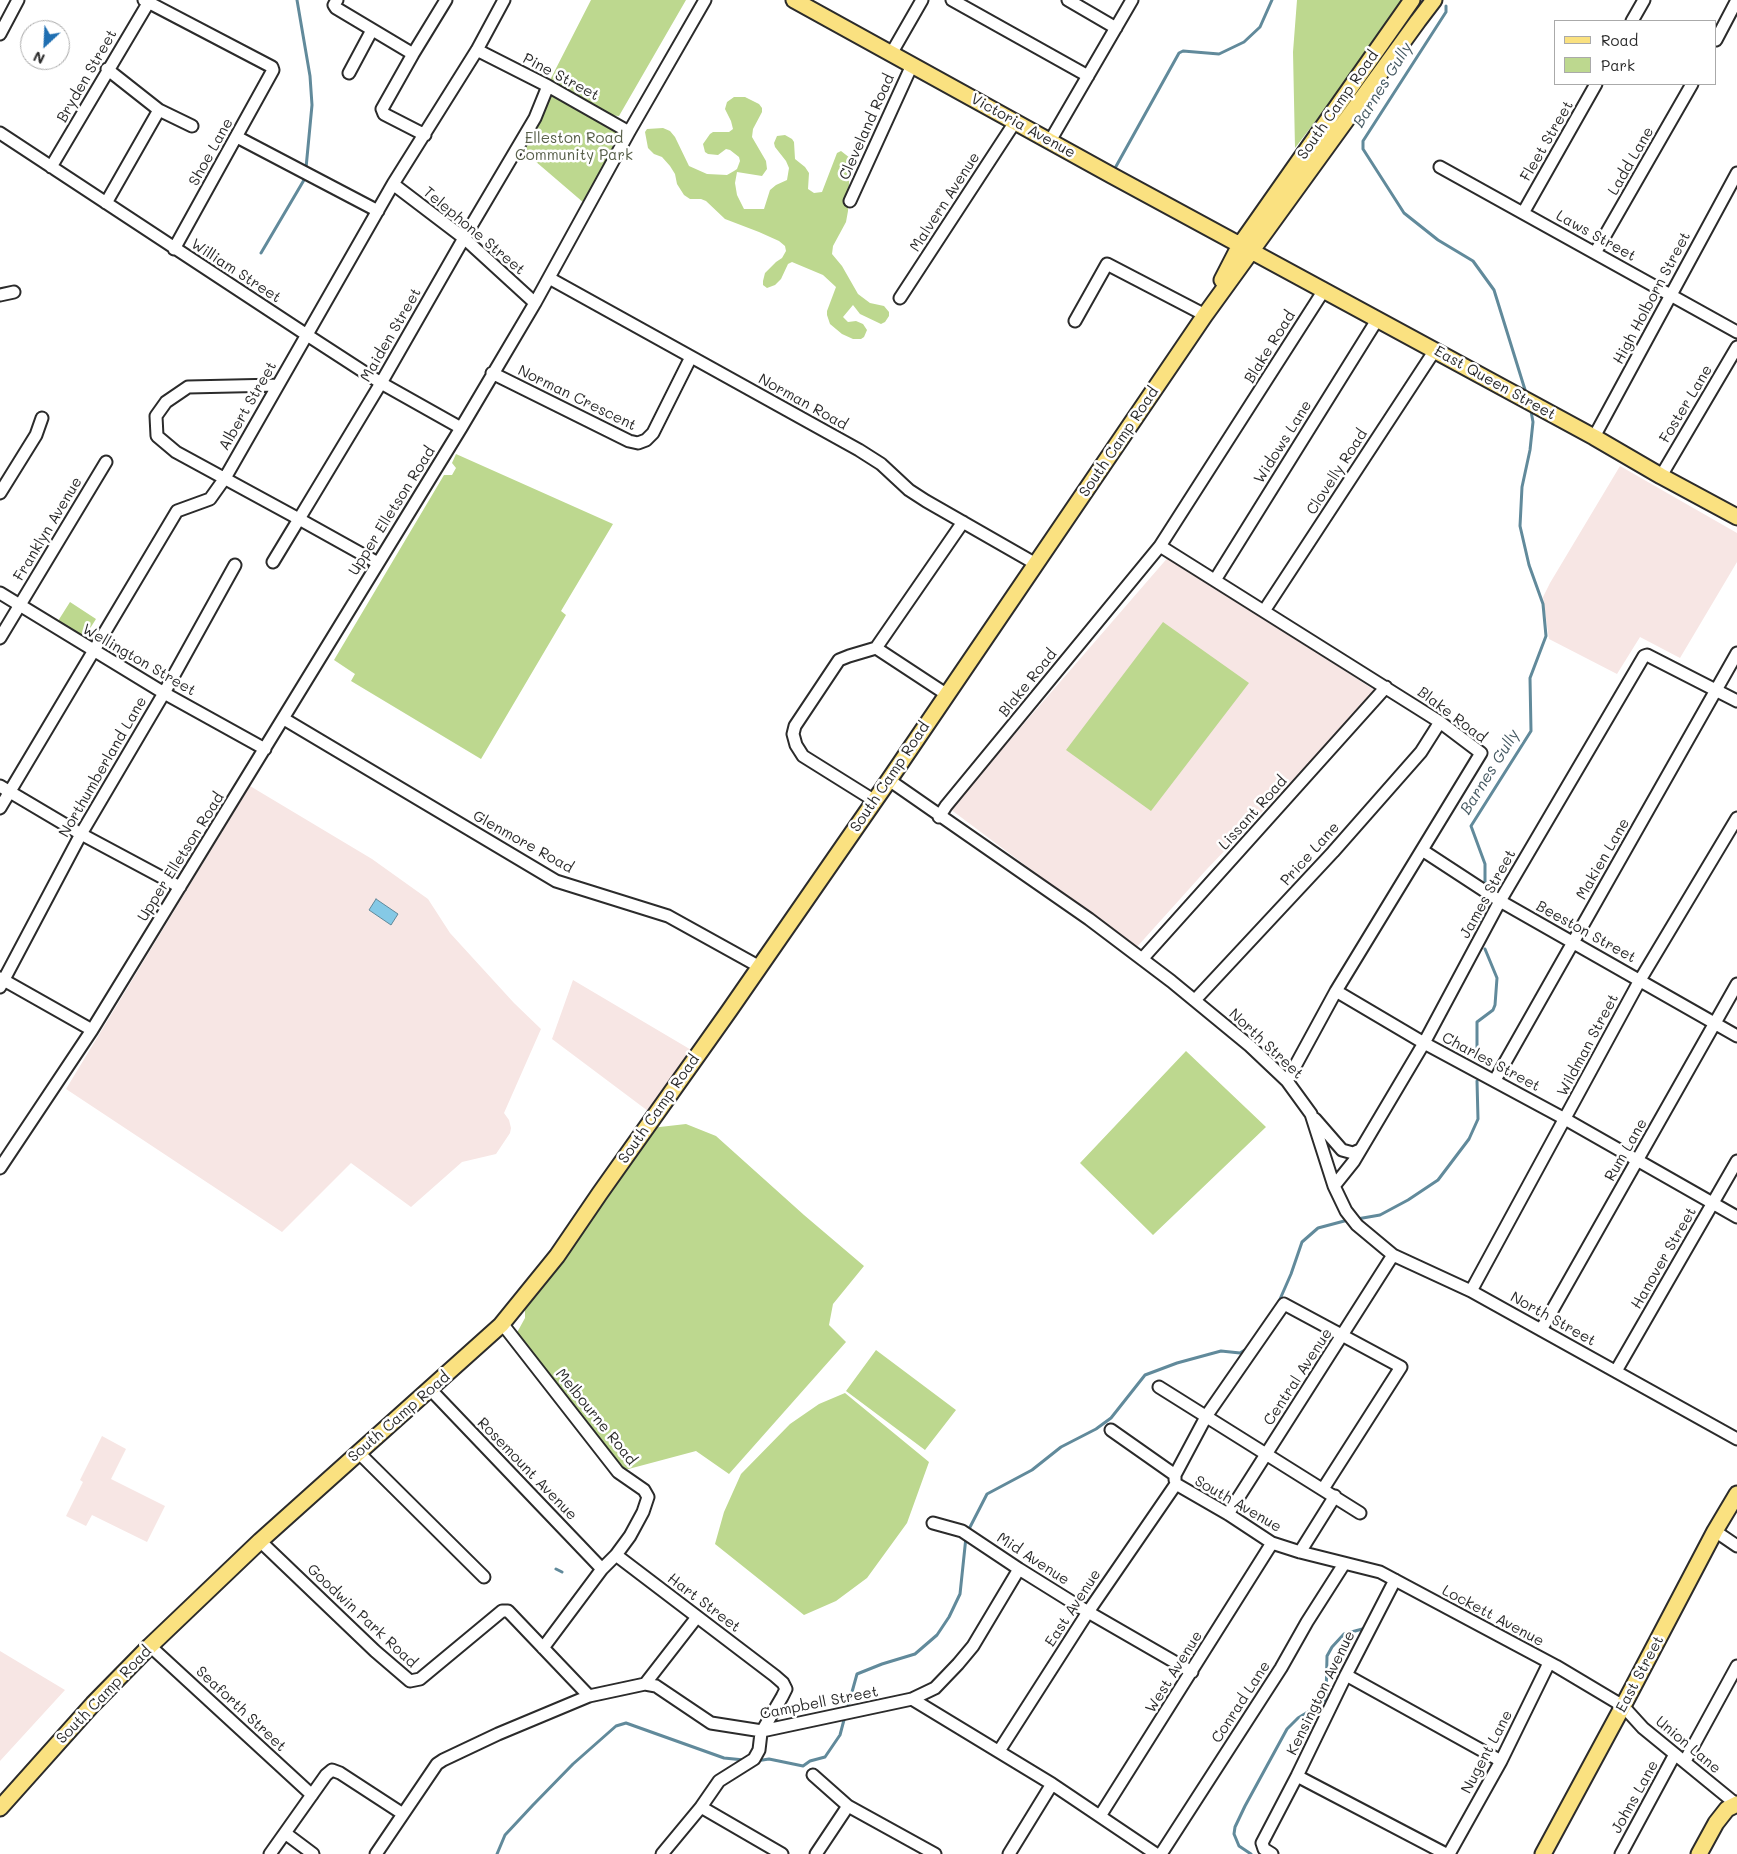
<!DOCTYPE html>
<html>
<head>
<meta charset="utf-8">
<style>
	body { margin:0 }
	#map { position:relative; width:1737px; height:1854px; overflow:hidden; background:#fff; font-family:Mali,sans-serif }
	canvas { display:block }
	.legend { position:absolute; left:1554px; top:20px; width:162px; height:65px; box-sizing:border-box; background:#fff; border:1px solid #aaa; margin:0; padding:6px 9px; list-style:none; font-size:15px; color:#2b2b2b }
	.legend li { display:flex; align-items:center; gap:10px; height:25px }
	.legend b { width:25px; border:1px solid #aaa }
	.north { position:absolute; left:20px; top:20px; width:50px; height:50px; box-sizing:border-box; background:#fff; border:1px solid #aaa; border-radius:50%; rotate:205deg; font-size:14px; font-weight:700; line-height:20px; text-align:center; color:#2b2b2b }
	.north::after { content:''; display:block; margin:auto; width:18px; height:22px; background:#1f6fb2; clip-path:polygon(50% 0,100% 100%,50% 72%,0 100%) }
</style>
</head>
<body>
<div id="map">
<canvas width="1737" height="1854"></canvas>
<ul class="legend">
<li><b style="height:6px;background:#fae180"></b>Road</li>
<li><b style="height:14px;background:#bdd88f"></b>Park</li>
</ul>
<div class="north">N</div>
</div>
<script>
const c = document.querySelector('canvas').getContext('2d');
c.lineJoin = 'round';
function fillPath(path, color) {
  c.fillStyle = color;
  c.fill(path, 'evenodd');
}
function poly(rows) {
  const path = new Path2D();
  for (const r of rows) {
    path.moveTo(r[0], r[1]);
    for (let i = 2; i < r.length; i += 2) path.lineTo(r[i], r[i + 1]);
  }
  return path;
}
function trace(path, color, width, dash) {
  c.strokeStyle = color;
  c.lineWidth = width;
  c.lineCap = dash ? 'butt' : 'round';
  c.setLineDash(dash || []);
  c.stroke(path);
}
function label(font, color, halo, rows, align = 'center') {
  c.font = font + ' Mali,sans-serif';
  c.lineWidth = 5;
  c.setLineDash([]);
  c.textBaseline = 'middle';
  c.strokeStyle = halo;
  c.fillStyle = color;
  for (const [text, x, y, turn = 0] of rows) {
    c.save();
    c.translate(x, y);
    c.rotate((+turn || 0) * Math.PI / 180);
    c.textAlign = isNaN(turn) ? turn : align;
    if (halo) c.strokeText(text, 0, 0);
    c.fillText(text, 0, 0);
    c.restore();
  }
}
fillPath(poly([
	[1620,466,1737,533,1737,562,1680,658,1640,637,1617,674,1549,639,1543,597,1550,583],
	[1170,555,1377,692,1207,869,1136,948,950,809],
	[250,786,372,859,428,899,450,933,514,1003,541,1029,504,1113,509,1120,511,1128,510,1133,496,1154,462,1162,411,1207,351,1163,282,1232,66,1089],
	[573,980,693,1051,648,1111,552,1039],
	[102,1436,126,1449,111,1479,165,1506,147,1542,92,1515,86,1526,66,1516,83,1482,80,1480],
	[0,1651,65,1690,0,1761]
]), '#f7e6e4');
fillPath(poly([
	[591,0,686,0,619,116,609,115,548,84],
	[1297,0,1408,0,1295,148,1293,52],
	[552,94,623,132,584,203,521,149,547,95],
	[734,97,745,97,759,104,762,108,762,112,753,129,752,137,766,161,767,169,762,176,737,172,735,183,737,195,744,209,764,209,770,190,776,185,787,180,789,168,786,161,775,147,774,143,777,136,785,135,792,139,794,142,795,159,805,167,809,173,808,189,814,193,822,192,837,153,841,151,850,158,848,211,846,222,833,246,832,254,842,266,858,294,870,303,884,306,889,312,889,316,885,322,881,324,860,314,853,305,843,317,848,322,856,321,863,324,867,330,864,337,861,339,853,339,842,334,830,324,827,315,827,311,836,287,823,275,792,262,788,264,781,279,775,285,767,288,763,285,763,281,765,273,776,262,782,258,786,251,785,246,779,241,759,232,725,219,706,201,701,199,690,199,684,195,677,184,675,174,670,166,662,157,654,154,648,148,645,132,647,129,663,128,670,131,675,137,689,166,707,174,727,175,734,171,737,169,740,161,739,157,730,150,726,149,718,155,708,154,705,152,703,144,710,134,713,132,729,132,733,129,731,121,725,109,727,102],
	[456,454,613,524,561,611,566,615,481,759,351,681,355,674,334,660,444,475,452,475,456,468,452,463],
	[70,602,96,619,84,638,58,621],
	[1163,622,1249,683,1151,811,1066,750],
	[1186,1051,1266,1127,1153,1235,1080,1163],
	[686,1124,716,1136,804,1215,864,1266,833,1304,829,1325,846,1342,729,1474,696,1451,621,1471,514,1338,525,1318,525,1305,535,1295,651,1128],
	[876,1350,956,1410,925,1450,846,1391],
	[845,1393,929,1462,907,1523,867,1578,836,1601,804,1615,715,1544,724,1512,741,1474,790,1424,819,1404]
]), '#bdd88f');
const water = poly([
	[376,899,398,914,391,925,369,910,376,899]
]);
fillPath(water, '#85c9e6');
trace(water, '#618a9b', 1);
trace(poly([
	[297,0,310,76,312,105,306,168],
	[1446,6,1446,12,1363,141,1363,149,1404,213,1438,240,1473,261,1494,290,1526,393],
	[1114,170,1179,53,1183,51,1219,54,1244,42,1260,27,1272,0],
	[261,253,304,180],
	[1485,882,1485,864,1471,826,1531,731,1530,678,1546,636,1543,604,1529,565,1520,526,1522,487,1530,450,1533,422,1531,411],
	[1479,933,1485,899],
	[1477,1049,1477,1022,1493,1010,1495,1005,1497,978,1485,949],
	[1357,1219,1380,1215,1408,1200,1438,1180,1469,1139,1478,1119,1477,1081],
	[1277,1306,1291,1274,1302,1242,1318,1228,1348,1220],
	[968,1531,987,1494,1032,1470,1061,1447,1096,1429,1111,1418,1145,1375,1177,1363,1221,1351,1240,1353,1248,1348],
	[556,1569,562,1572],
	[847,1710,857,1674,882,1664,915,1654,937,1635,949,1617,960,1594,966,1537],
	[756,1761,769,1759,803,1766,810,1761,825,1757,840,1735,845,1716],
	[497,1854,505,1835,533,1805,573,1764,616,1726,626,1723,724,1758,744,1760],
	[1251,1854,1239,1846,1234,1834,1235,1827,1245,1806,1287,1729,1298,1718,1321,1704,1326,1699,1327,1656,1332,1647,1344,1634,1366,1628]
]), '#618a9b', 3);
const minor = poly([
	[144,0,272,67,273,70,174,249],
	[337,0,334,5,336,8,413,54],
	[952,0,1088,76],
	[1068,0,1116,28],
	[1632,21,1644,0],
	[0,34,18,0],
	[1716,40,1737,0],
	[477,50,548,86,629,132],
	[891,54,922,0],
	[107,69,159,110,192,126],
	[349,73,372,30],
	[0,133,307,335,381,383,461,428],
	[425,135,384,114,382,109,413,54,446,0],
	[237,137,378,211],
	[1050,141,1132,0],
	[51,167,150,0],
	[1440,167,1737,332],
	[393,184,464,238,535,303],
	[850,201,912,65],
	[106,203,159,110],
	[1523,213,1596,84],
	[1595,253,1692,84],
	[549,278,859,450,881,464,909,490,926,501,1036,564],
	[0,295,14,292],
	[900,298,1015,122],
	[1075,321,1107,264,1205,315],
	[492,373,629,441,638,443,646,440,653,433,691,357],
	[1594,437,1737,173],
	[1661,476,1737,347],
	[0,493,36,435,42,418],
	[1160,546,1440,722,1481,753,1336,991,1287,1081],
	[273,562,299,519,176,452,157,436,156,416,166,402,188,387,278,385],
	[378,563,299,519,381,383,464,238,535,118,548,86],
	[1215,580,1377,320],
	[0,593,164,693,265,749],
	[1264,611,1435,350],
	[0,638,106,462],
	[946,694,876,648,963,522],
	[284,719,556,881,668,916,760,967],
	[889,780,1089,919,1171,981,1250,1046,1287,1081,1311,1114,1334,1186,1346,1211,1357,1225,1393,1255,1471,1291,1737,1439],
	[0,786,81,834,180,887],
	[875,801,803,756,796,745,793,734,795,726,839,660,849,656,876,648],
	[0,808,177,511,210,499,225,478,393,184,477,50,504,0],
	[939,817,946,806,1160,546,1324,290],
	[1422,850,1500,901,1737,1036],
	[1142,959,1386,687],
	[0,978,92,1030],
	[0,987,81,834,164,693,235,565],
	[1336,991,1424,1043,1565,1119,1737,1217],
	[1195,1000,1333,852,1421,752,1440,722],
	[1495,1080,1737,653],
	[1315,1119,1342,1150,1353,1153,1360,1150],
	[0,1168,92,1030,461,428,535,303,629,132,705,0],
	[1334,1186,1354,1161,1424,1043,1500,901,1644,656,1647,655,1737,701],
	[1471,1291,1640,980,1737,818],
	[501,1325,504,1326,618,1472,644,1490,648,1497,643,1512,630,1536,616,1555,602,1569,543,1648],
	[1541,1330,1737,984],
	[1616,1371,1737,1161],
	[1159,1387,1360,1513],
	[430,1389,602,1569],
	[1111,1430,1175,1475,1175,1480],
	[358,1452,484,1577],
	[1175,1475,1207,1415,1284,1304,1401,1367,1323,1489],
	[1176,1484,1228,1514,1272,1543,1300,1552,1380,1572,1556,1666,1623,1706,1643,1728,1736,1804],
	[1228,1514,1393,1255],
	[933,1523,962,1531,1019,1569,1088,1612,1192,1672],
	[1715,1531,1737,1546],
	[260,1541,375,1651,410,1681,420,1679,502,1611,508,1611,589,1696],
	[1300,1552,1335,1496],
	[616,1555,775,1676,783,1683,786,1689,782,1697,761,1733,759,1750,754,1759,719,1781,701,1807,662,1854],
	[150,1646,312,1795],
	[1346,1675,1501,1761],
	[645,1684,697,1617],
	[912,1699,935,1688,958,1664,973,1646,1019,1569],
	[999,1751,1088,1612,1176,1484],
	[1685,1761,1737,1666],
	[813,1775,848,1806,935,1854],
	[1297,1776,1446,1854],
	[701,1807,782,1854],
	[1100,1816,1272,1543],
	[285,1833,313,1854],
	[270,1854,326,1775,332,1770,340,1773,403,1814],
	[376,1854,437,1764,443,1760,498,1734,589,1696,645,1684,656,1686,711,1723,762,1731,912,1699,1052,1784,1156,1854],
	[816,1854,848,1806],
	[1009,1854,1052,1784],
	[1161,1854,1281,1668,1307,1622,1344,1564],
	[1272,1854,1264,1849,1262,1843,1297,1776,1346,1675,1395,1580],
	[1449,1854,1501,1761,1549,1663],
	[1621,1854,1675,1754]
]);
const major = poly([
	[794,0,1111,175,1594,437,1661,476,1737,517],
	[1222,280,1240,245,1412,0],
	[0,1808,93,1704,150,1646,260,1541,501,1325,557,1256,600,1193,729,1011,889,780,1205,315,1418,21,1434,0],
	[1543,1854,1623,1706,1715,1531,1737,1494],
	[1699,1854,1716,1823,1727,1809,1737,1804]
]);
trace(minor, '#2b2b2b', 15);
trace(major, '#2b2b2b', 19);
trace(minor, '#fff', 11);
trace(major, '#fae180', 15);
label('15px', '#2b2b2b', '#fff', [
	["Bryden Street",87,76,-60],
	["Pine Street",561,77,28],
	["South Camp Road",1338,105,-55],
	["Victoria Avenue",1023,126,29],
	["Cleveland Road",867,127,-66],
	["Fleet Street",1547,141,-60],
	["Shoe Lane",211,152,-61],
	["Ladd Lane",1631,161,-60],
	["Malvern Avenue",945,202,-57],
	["Telephone Street",474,231,40],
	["Laws Street",1596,236,29],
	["William Street",236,271,33],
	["High Holborn Street",1652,298,-62],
	["Maiden Street",391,335,-60],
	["Blake Road",1270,347,-58],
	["East Queen Street",1495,383,29],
	["Norman Crescent",577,398,26],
	["Norman Road",803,402,29],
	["Foster Lane",1686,404,-59],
	["Albert Street",248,406,-60],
	["South Camp Road",1119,442,-56],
	["Widows Lane",1283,442,-58],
	["Clovelly Road",1337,472,-57],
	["Upper Elletson Road",392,511,-58],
	["Franklyn Avenue",48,529,-59],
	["Wellington Street",139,660,30],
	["Blake Road",1028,683,-51],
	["Blake Road",1452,715,37],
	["Northumberland Lane",103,767,-60],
	["South Camp Road",890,777,-56],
	["Lissant Road",1253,813,-48],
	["Glenmore Road",523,842,29],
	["Price Lane",1310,854,-48],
	["Upper Elletson Road",181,857,-58],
	["Makien Lane",1603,859,-60],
	["James Street",1488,894,-61],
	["Beeston Street",1586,932,29],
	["North Street",1266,1044,43],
	["Wildman Street",1588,1045,-62],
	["Charles Street",1491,1062,28],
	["South Camp Road",659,1109,-55],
	["Rum Lane",1626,1150,-60],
	["Hanover Street",1664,1258,-60],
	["North Street",1553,1319,29],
	["Central Avenue",1298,1377,-57],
	["South Camp Road",399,1417,-41],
	["Melbourne Road",596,1417,51],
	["Rosemount Avenue",527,1469,46],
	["South Avenue",1238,1504,30],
	["Mid Avenue",1033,1559,33],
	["Hart Street",704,1603,37],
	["East Avenue",1073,1608,-57],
	["Goodwin Park Road",362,1616,43],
	["Lockett Avenue",1493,1616,28],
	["West Avenue",1174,1672,-58],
	["East Street",1640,1674,-62],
	["Kensington Avenue",1321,1693,-64],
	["South Camp Road",104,1695,-46],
	["Conrad Lane",1241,1702,-57],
	["Campbell Street",819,1703,-11],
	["Seaforth Street",241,1709,43],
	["Union Lane",1688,1745,40],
	["Nugent Lane",1487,1752,-62],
	["Johns Lane",1635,1797,-61]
]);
label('15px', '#575f49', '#fff', [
	["Elleston Road",574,138],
	["Community Park",574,155]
]);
label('italic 16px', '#465a63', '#fff', [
	["Barnes Gully",1383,85,-58],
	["Barnes Gully",1490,772,-58]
]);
</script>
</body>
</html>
